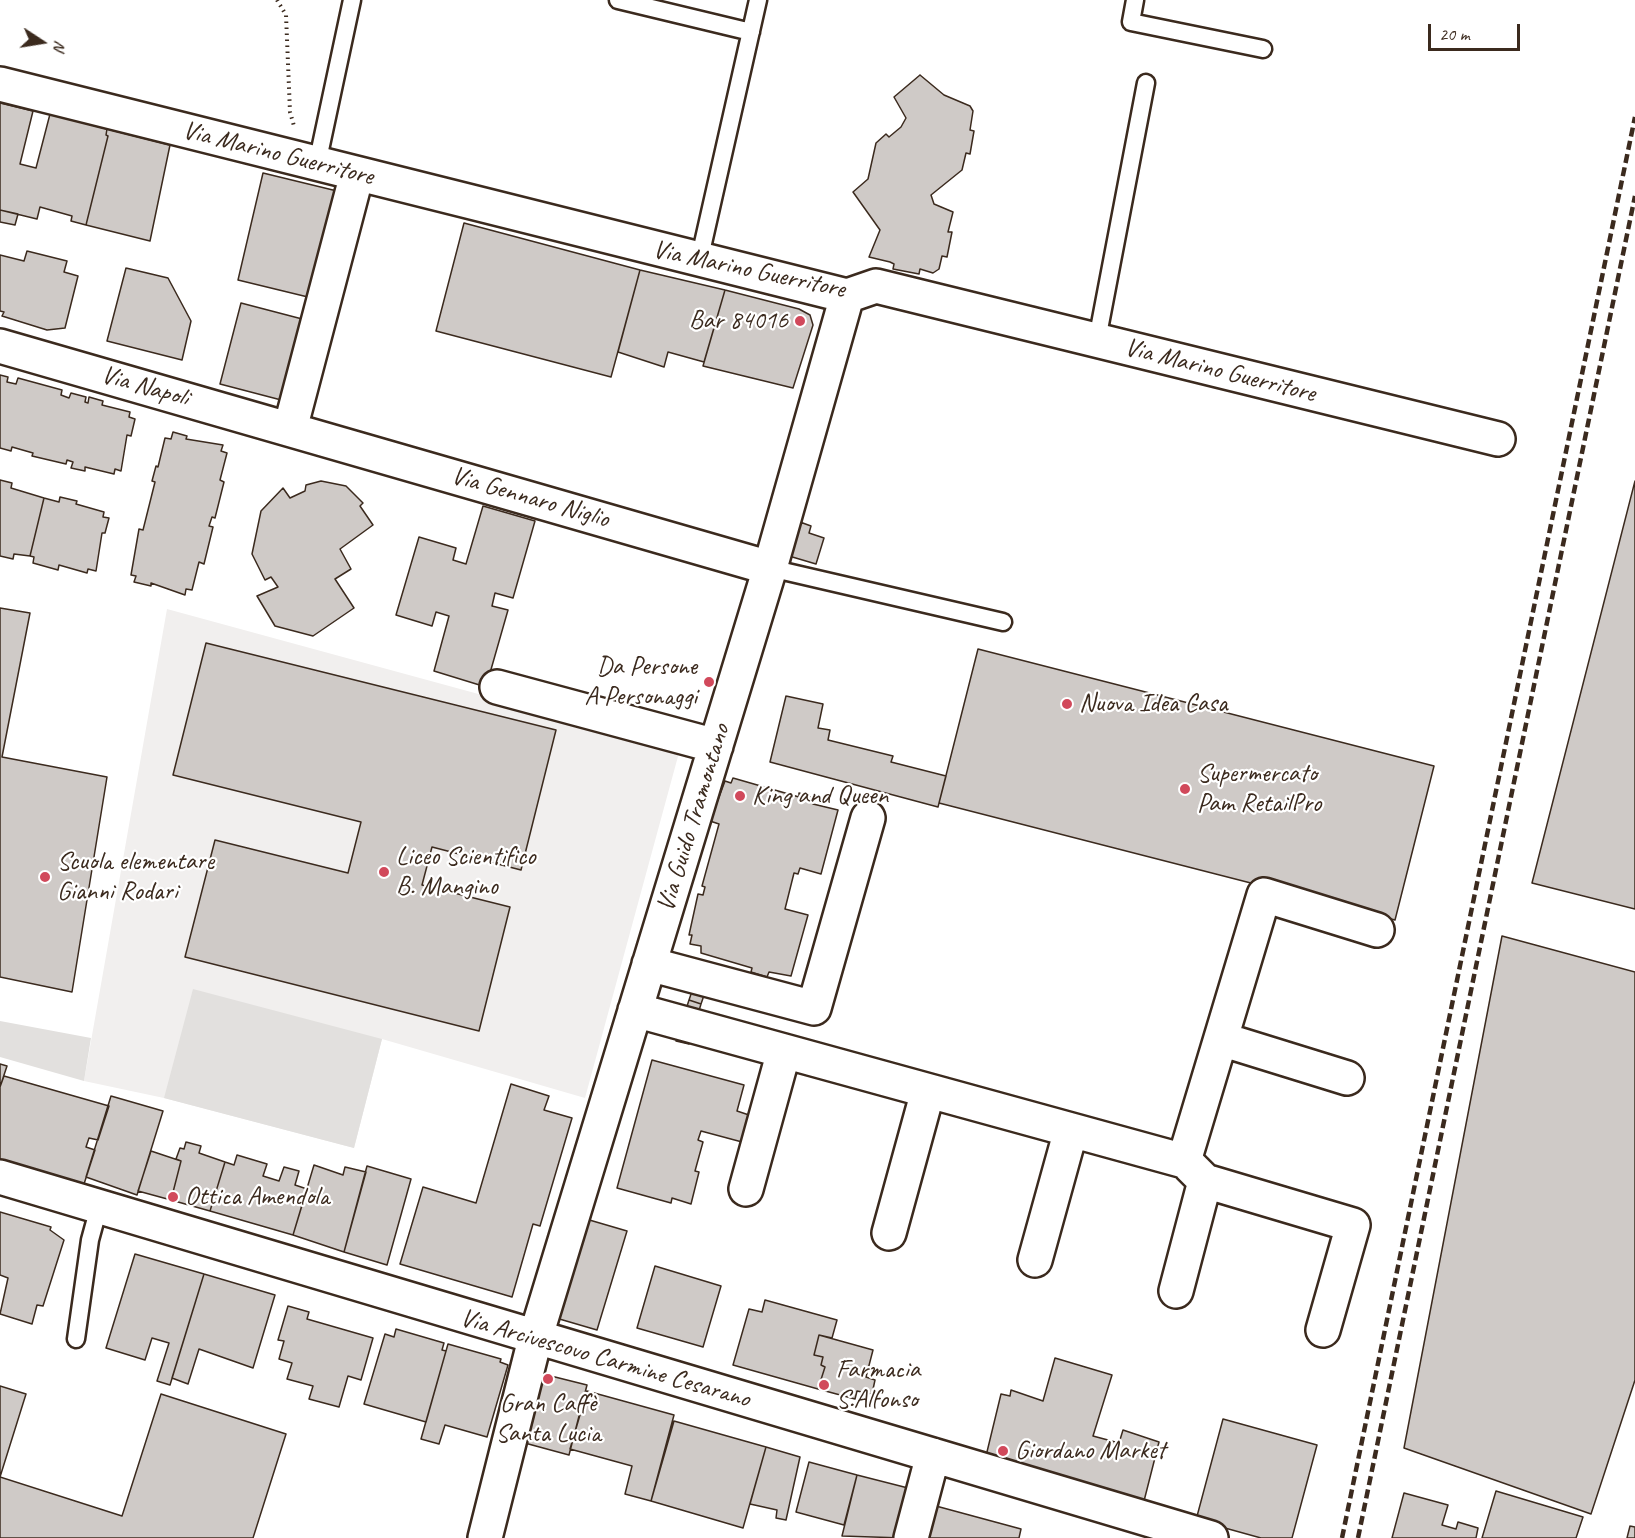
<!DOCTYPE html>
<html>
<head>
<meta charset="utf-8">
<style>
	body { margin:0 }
	#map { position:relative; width:1635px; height:1538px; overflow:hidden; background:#fff; font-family:Caveat,sans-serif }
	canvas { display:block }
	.north { position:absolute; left:12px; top:12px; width:60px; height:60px; -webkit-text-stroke:4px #fff; paint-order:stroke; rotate:102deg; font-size:16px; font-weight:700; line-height:24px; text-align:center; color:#3b2a1e }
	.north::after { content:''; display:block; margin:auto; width:21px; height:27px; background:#3b2a1e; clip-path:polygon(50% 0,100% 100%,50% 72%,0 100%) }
	.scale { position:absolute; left:1428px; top:24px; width:92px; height:27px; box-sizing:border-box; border:3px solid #3b2a1e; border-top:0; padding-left:8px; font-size:18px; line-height:21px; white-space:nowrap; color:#3b2a1e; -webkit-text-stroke:4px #fff; paint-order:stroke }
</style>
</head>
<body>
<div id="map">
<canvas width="1635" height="1538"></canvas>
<div class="north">N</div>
<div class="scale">20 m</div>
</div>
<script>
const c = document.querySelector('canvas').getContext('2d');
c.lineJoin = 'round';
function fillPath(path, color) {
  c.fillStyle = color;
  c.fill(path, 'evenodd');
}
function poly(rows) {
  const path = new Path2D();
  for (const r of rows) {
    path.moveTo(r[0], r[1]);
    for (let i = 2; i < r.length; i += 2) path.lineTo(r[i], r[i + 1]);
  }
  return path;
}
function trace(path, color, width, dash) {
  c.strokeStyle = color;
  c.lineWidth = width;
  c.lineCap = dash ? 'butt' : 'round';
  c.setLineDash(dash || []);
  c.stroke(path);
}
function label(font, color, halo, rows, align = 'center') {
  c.font = font + ' Caveat,sans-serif';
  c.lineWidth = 4.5;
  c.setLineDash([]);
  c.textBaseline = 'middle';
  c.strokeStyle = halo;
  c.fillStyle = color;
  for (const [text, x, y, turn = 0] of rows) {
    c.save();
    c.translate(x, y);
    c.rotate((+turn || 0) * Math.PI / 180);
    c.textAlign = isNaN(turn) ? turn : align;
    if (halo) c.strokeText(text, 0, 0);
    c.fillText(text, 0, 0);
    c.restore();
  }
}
fillPath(poly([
	[167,609,680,749,585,1098,382,1039,354,1148,164,1098,84,1081]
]), '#f1efee');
fillPath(poly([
	[193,989,382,1039,354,1148,164,1098],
	[0,1021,91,1038,84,1081,0,1057]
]), '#e2e0de');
const building = poly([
	[920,75,944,95,970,106,973,111,970,130,974,131,970,154,966,153,962,170,931,195,934,204,953,212,948,232,952,232,947,257,942,256,939,269,933,273,920,269,919,274,893,269,894,264,890,262,869,257,880,230,853,192,868,179,876,143,886,134,889,137,901,127,906,118,894,97,920,75],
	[0,103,33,111,20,164,36,168,50,114,107,129,106,135,108,136,86,225,71,221,72,216,40,207,37,219,0,210,0,103],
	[107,129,170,145,150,241,86,225,108,136,106,135,107,129],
	[263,173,337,191,312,298,238,280,263,173],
	[0,210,18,214,15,225,0,222,0,210],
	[464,223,640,270,611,377,436,331,464,223],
	[27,251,67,261,64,272,78,276,65,328,47,330,2,316,4,312,0,311,0,255,24,261,27,251],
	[126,268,168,278,191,321,182,360,107,341,126,268],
	[640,270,725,290,704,362,668,352,664,367,618,352,640,270],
	[725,290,799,309,810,315,813,325,793,388,703,366,725,290],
	[241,303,306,320,285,401,220,384,241,303],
	[0,375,8,377,7,382,16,384,18,378,62,390,61,395,69,398,71,393,86,397,85,402,88,403,89,397,103,401,102,405,130,412,129,417,135,419,131,436,127,435,121,471,115,469,114,474,85,467,85,471,71,468,73,462,67,460,66,464,32,456,33,453,12,447,11,451,0,448,0,375],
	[173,432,187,436,186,439,223,445,221,451,227,453,220,480,224,482,215,518,212,517,209,526,213,527,204,564,199,562,192,590,186,589,185,595,151,583,151,586,134,582,136,576,131,575,139,529,143,530,155,482,152,481,156,466,158,467,165,438,171,439,173,432],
	[0,480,12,483,11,488,44,498,30,556,14,554,13,559,0,556,0,480],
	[321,481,346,486,363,503,360,506,373,525,340,549,351,569,335,579,354,608,313,636,275,626,257,596,278,587,271,577,265,580,252,554,261,511,283,488,290,498,305,491,306,485,321,481],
	[1635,481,1635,909,1532,883,1635,481],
	[60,497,77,501,76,504,104,512,103,517,109,518,105,533,102,533,96,571,88,569,87,573,59,565,58,570,33,563,34,557,30,556,44,498,59,502,60,497],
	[483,506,535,521,513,598,495,593,492,606,508,610,486,687,434,671,449,616,436,612,432,626,396,615,419,537,456,548,453,560,466,564,483,506],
	[800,522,811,526,809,533,824,538,816,564,789,556,800,522],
	[0,608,30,613,2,757,107,777,72,992,0,977,0,608],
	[206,643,556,730,521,870,432,847,422,885,510,907,479,1031,185,957,215,840,348,873,361,822,173,775,206,643],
	[978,649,1434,766,1395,920,939,803,978,649],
	[786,696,823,704,818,728,830,730,828,740,893,756,891,762,946,776,938,807,770,762,786,696],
	[733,778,799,797,799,793,814,798,813,804,838,810,821,874,800,868,798,874,794,873,785,909,808,915,791,976,769,972,767,977,751,972,752,968,701,953,701,946,690,944,692,935,689,935,698,894,703,895,705,887,702,886,719,824,710,821,725,781,731,783,733,778],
	[1502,936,1635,972,1635,1380,1591,1514,1404,1448,1502,936],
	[700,968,712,972,701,1004,689,1000,700,968],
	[689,1000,701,1004,689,1044,676,1041,689,1000],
	[652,1060,744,1085,737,1111,749,1115,742,1142,701,1131,698,1140,703,1142,695,1171,699,1172,691,1204,672,1198,671,1203,617,1188,652,1060],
	[0,1064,7,1066,0,1087,0,1064],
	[4,1076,109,1106,98,1140,89,1138,86,1147,95,1150,84,1184,77,1182,75,1190,0,1167,0,1087,4,1076],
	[511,1084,549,1096,544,1110,572,1118,540,1226,533,1224,512,1297,400,1264,423,1187,476,1203,511,1084],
	[111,1096,163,1111,137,1195,86,1177,111,1096],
	[186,1142,201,1146,199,1153,225,1162,210,1211,171,1200,181,1161,176,1159,180,1148,184,1149,186,1142],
	[151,1151,181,1161,171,1200,138,1191,151,1151],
	[237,1155,267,1164,263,1176,279,1181,284,1167,299,1171,295,1185,307,1189,293,1235,210,1211,225,1162,234,1165,237,1155],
	[314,1165,343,1175,345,1167,366,1172,344,1252,293,1235,314,1165],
	[367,1166,411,1179,387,1265,344,1252,367,1166],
	[0,1212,51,1227,50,1230,64,1240,43,1306,37,1305,32,1324,0,1314,8,1278,0,1275,0,1212],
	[586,1219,627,1231,597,1330,556,1318,586,1219],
	[135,1254,204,1274,170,1385,157,1381,169,1343,152,1338,145,1360,106,1348,135,1254],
	[655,1266,721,1286,703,1347,637,1328,655,1266],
	[204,1274,275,1295,253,1368,199,1349,188,1384,172,1378,204,1274],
	[765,1300,837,1320,832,1338,819,1335,814,1355,823,1357,821,1365,825,1367,818,1389,733,1365,749,1309,762,1312,765,1300],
	[288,1306,309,1312,307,1319,373,1338,361,1380,348,1376,339,1407,309,1399,313,1386,287,1379,292,1363,279,1359,284,1341,278,1340,288,1306],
	[396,1329,444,1343,442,1350,446,1351,426,1422,364,1404,385,1334,394,1337,396,1329],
	[819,1335,873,1350,866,1377,875,1380,872,1394,857,1391,855,1399,818,1389,825,1367,821,1365,823,1357,814,1355,819,1335],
	[448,1344,501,1359,500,1362,508,1365,487,1437,445,1425,439,1444,421,1439,448,1344],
	[1055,1358,1112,1375,1093,1436,1119,1443,1123,1430,1159,1442,1144,1501,986,1456,1001,1394,1010,1396,1011,1390,1043,1401,1055,1358],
	[539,1373,587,1385,569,1455,521,1442,539,1373],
	[0,1386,26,1394,0,1477,122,1516,161,1394,286,1434,253,1538,0,1538,0,1386],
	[587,1391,674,1415,651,1501,625,1494,632,1466,570,1449,587,1391],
	[1223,1419,1317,1445,1292,1538,1261,1538,1196,1520,1223,1419],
	[674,1421,766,1447,743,1528,651,1501,674,1421],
	[766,1447,800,1457,786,1520,776,1518,777,1510,750,1504,766,1447],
	[809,1462,857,1475,844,1525,796,1512,809,1462],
	[857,1475,908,1488,903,1538,842,1536,857,1475],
	[1496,1491,1583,1517,1576,1538,1482,1538,1496,1491],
	[1404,1493,1448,1505,1442,1525,1456,1529,1458,1522,1478,1528,1476,1538,1392,1538,1404,1493],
	[936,1506,1021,1529,1019,1538,927,1538,936,1506],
	[1630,1526,1635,1527,1635,1538,1627,1538,1630,1526]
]);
fillPath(building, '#cfcac7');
trace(building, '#3b2a1e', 1.5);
const service = poly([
	[618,0,751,32],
	[1135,0,1131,22,1263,49],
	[317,164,352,0],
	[699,261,758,0],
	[1097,340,1146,83],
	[770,568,1003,622],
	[76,1339,90,1240,99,1207]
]);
const minor = poly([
	[0,84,847,296,876,286,1498,439],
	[0,346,770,568],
	[290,429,357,174],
	[497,687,716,746],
	[649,964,814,1008,868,818],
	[635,1010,1184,1161,1264,895,1377,930],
	[1221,1039,1347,1078],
	[0,1177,1211,1538],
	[1205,1181,1353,1225,1323,1330],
	[746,1189,784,1051],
	[889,1233,928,1091],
	[1035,1260,1071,1130],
	[1176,1291,1205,1181,1190,1166],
	[485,1538,535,1339,770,568,847,296],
	[911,1538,933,1455]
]);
trace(service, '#3b2a1e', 21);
trace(minor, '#3b2a1e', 38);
trace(poly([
	[277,0,286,15,290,112,294,126]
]), '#3b2a1e', 4, [1.5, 4.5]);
trace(service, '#fff', 16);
trace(minor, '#fff', 33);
trace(poly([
	[1342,1538,1635,117],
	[1358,1538,1635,196]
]), '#3b2a1e', 4.5, [9, 4.5]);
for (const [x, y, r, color] of [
	[800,321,6,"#d1495b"],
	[709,682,6,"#d1495b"],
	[1067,704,6,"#d1495b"],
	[1185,789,6,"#d1495b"],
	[740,796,6,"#d1495b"],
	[384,872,6,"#d1495b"],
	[45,877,6,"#d1495b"],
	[173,1197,6,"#d1495b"],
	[548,1379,6,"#d1495b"],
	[824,1385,6,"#d1495b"],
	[1003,1451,6,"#d1495b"]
]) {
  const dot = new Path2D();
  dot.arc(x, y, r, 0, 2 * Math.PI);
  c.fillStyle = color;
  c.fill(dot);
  trace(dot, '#fff', 2);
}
label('26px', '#3b2a1e', '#fff', [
	["Via Marino Guerritore",278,154,14],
	["Via Marino Guerritore",749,270,12],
	["Via Marino Guerritore",1220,371,14],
	["Via Napoli",145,387,16],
	["Via Gennaro Niglio",530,498,16],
	["Via Guido Tramontano",694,818,-73],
	["Via Arcivescovo Carmine Cesarano",605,1359,16]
]);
label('26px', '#3b2a1e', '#fff', [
	["Bar 84016",788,321,"right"],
	["Da Persone",697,667,"right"],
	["A Personaggi",697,697,"right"],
	["Nuova Idea Casa",1079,704],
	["Supermercato",1197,774],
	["Pam RetailPro",1197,804],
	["King and Queen",752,796],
	["Liceo Scientifico",396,857],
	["B. Mangino",396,887],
	["Scuola elementare",57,862],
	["Gianni Rodari",57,892],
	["Ottica Amendola",185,1197],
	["Farmacia",836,1370],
	["S.Alfonso",836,1400],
	["Gran Caffè",548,1404,"center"],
	["Santa Lucia",548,1434,"center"],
	["Giordano Market",1015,1451]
], 'left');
</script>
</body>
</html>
